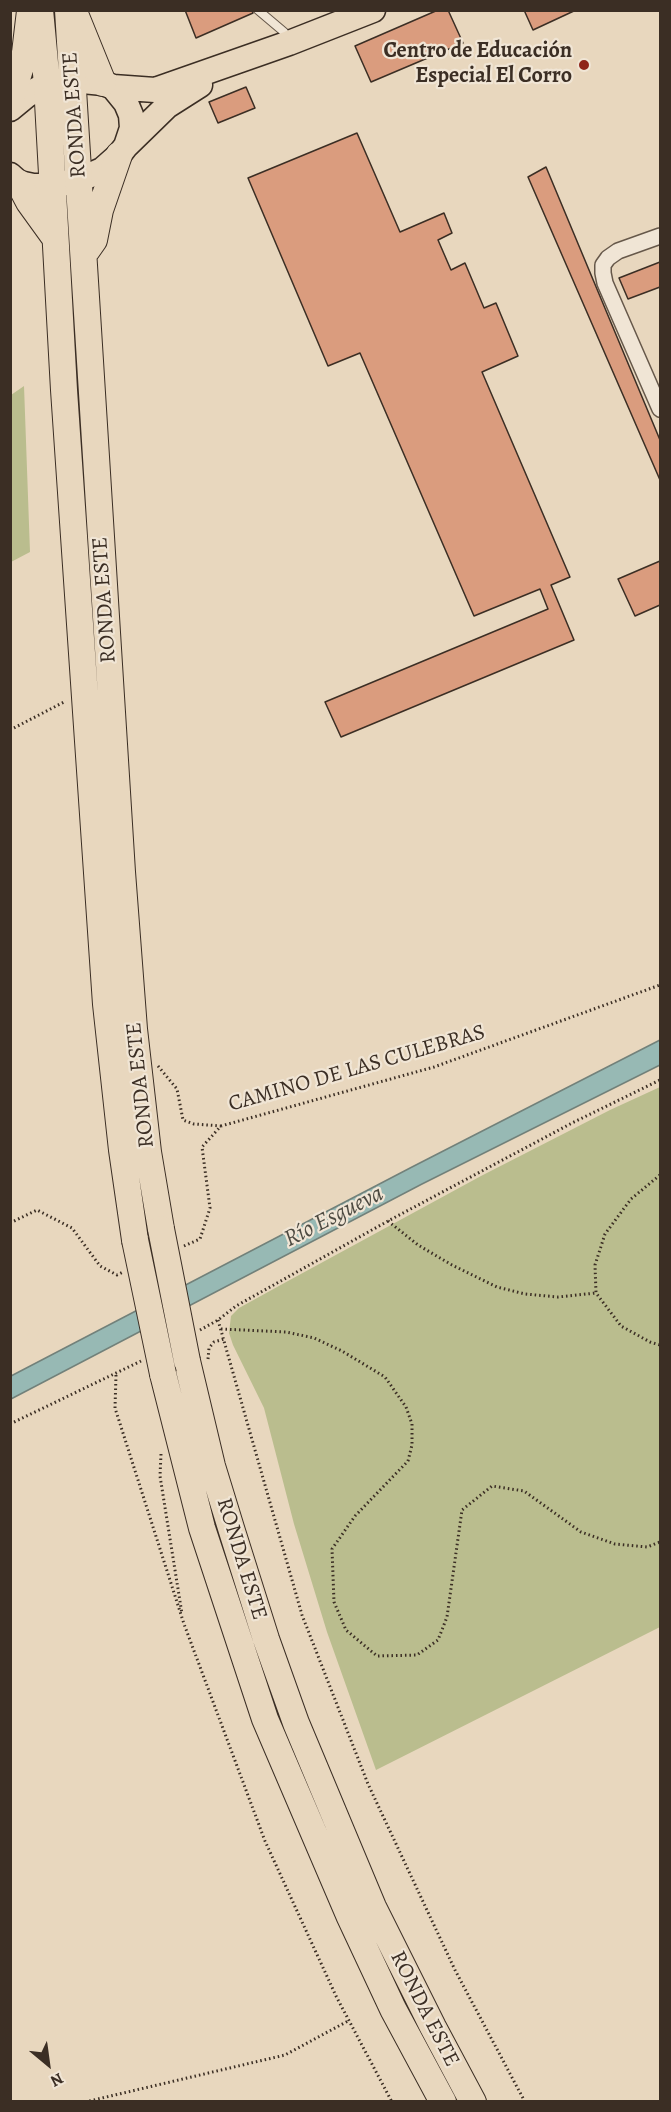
<!DOCTYPE html>
<html>
<head>
<meta charset="utf-8">
<style>
	body { margin:0 }
	#map { position:relative; width:671px; height:2112px; overflow:hidden; background:#e8d7be; font-family:Alegreya,serif }
	canvas { display:block }
	.frame { position:absolute; inset:0; border:12px solid #3b2e24; pointer-events:none }
	.north { position:absolute; left:18px; top:2034px; width:60px; height:60px; -webkit-text-stroke:4px #f0e5d5; paint-order:stroke; rotate:151deg; font-size:16px; font-weight:700; line-height:24px; text-align:center; color:#3b2e24 }
	.north::after { content:''; display:block; margin:auto; width:21px; height:27px; background:#3b2e24; clip-path:polygon(50% 0,100% 100%,50% 72%,0 100%) }
</style>
</head>
<body>
<div id="map">
<canvas width="671" height="2112"></canvas>
<div class="frame"></div>
<div class="north">N</div>
</div>
<script>
const c = document.querySelector('canvas').getContext('2d');
c.lineJoin = 'round';
function fillPath(path, color) {
  c.fillStyle = color;
  c.fill(path, 'evenodd');
}
function poly(rows) {
  const path = new Path2D();
  for (const r of rows) {
    path.moveTo(r[0], r[1]);
    for (let i = 2; i < r.length; i += 2) path.lineTo(r[i], r[i + 1]);
  }
  return path;
}
function trace(path, color, width, dash) {
  c.strokeStyle = color;
  c.lineWidth = width;
  c.lineCap = dash ? 'butt' : 'round';
  c.setLineDash(dash || []);
  c.stroke(path);
}
function label(font, color, halo, rows, align = 'center') {
  c.font = font + ' Alegreya,serif';
  c.lineWidth = 4.5;
  c.setLineDash([]);
  c.textBaseline = 'middle';
  c.strokeStyle = halo;
  c.fillStyle = color;
  for (const [text, x, y, turn = 0] of rows) {
    c.save();
    c.translate(x, y);
    c.rotate((+turn || 0) * Math.PI / 180);
    c.textAlign = isNaN(turn) ? turn : align;
    if (halo) c.strokeText(text, 0, 0);
    c.fillText(text, 0, 0);
    c.restore();
  }
}
fillPath(poly([
	[24,386,30,552,11,562,11,395],
	[660,1087,660,1627,376,1770,327,1632,294,1524,264,1408,233,1345,229,1333,231,1316,239,1308,288,1281,481,1176,610,1110]
]), '#babd8e');
const water = poly([
	[660,1040,660,1065,422,1184,11,1399,11,1376,412,1167,660,1040]
]);
fillPath(water, '#97b9b4');
trace(water, '#72817a', 1.5);
const building = poly([
	[185,10,252,10,253,13,196,38,185,10],
	[438,10,448,10,463,43,371,82,355,46,438,10],
	[524,10,576,10,533,30,524,10],
	[246,87,255,108,218,123,209,102,246,87],
	[357,133,400,232,444,213,452,233,438,240,451,270,465,263,484,308,496,303,518,356,482,372,570,577,551,585,574,640,341,737,325,702,548,609,540,589,474,616,360,353,328,366,248,178,357,133],
	[546,167,660,440,660,480,528,177,546,167],
	[660,262,660,287,628,299,619,278,660,262],
	[660,561,660,605,635,616,618,579,660,561]
]);
fillPath(building, '#da9c7e');
trace(building, '#3b2e24', 1.5);
const service = poly([
	[258,10,284,32,288,40]
]);
const minor = poly([
	[660,236,618,251,608,258,603,265,603,273,605,283,660,409]
]);
const primary = poly([
	[113,87,155,90,289,43,373,10],
	[10,109,27,95,47,84,72,80,103,83,113,87,126,103,131,115,132,128,126,146,119,155,102,170,79,180,52,186,33,186,19,183,10,175],
	[126,146,167,106,200,85]
]);
const trunk = poly([
	[40,10,47,84,64,390,106,1004,122,1150,135,1240],
	[68,10,122,872,134,1029,148,1152,161,1229],
	[75,14,103,83],
	[10,101,25,53,30,11],
	[19,183,29,202,55,238],
	[87,250,94,240,100,210,119,155],
	[187,1361,212,1466,231,1528,266,1639,296,1723,373,1907,433,2027,473,2102],
	[163,1374,202,1528,265,1719,349,1915,393,2009,443,2102]
]);
trace(service, '#66584a', 10);
trace(minor, '#66584a', 18);
trace(primary, '#3b2e24', 27);
trace(trunk, '#3b2e24', 28);
trace(poly([
	[10,730,64,702],
	[158,1066,177,1089,183,1120,194,1124,221,1126],
	[660,1175,631,1199,605,1234,595,1265,596,1293,621,1326,650,1342,660,1345],
	[388,1221,418,1245,452,1265,497,1287,525,1294,558,1297,596,1293],
	[10,1223,37,1210,72,1228,100,1266,117,1275,123,1272],
	[184,1246,200,1239,210,1208,202,1147,221,1126,434,1067,660,985],
	[218,1320,302,1615,368,1784,455,1970,525,2102],
	[221,1329,286,1332,314,1338,342,1351,385,1377,406,1407,412,1424,412,1445,408,1461,355,1516,332,1549,334,1602,346,1630,377,1656,417,1655,438,1640,447,1617,462,1510,492,1486,524,1491,581,1532,615,1544,647,1547,660,1542],
	[200,1330,218,1320,236,1306,388,1221,572,1123,660,1080],
	[208,1359,209,1348,214,1342,224,1339],
	[116,1375,115,1408,184,1624,265,1841,336,1996,392,2102],
	[10,1424,141,1361],
	[161,1454,160,1476,182,1614],
	[85,2102,285,2055,348,2021]
]), '#3b2e24', 3, [1.5, 3]);
trace(service, '#f0e5d5', 8);
trace(minor, '#f0e5d5', 15);
trace(primary, '#e8d7be', 24);
trace(trunk, '#e8d7be', 26);
const trunkBridge = poly([
	[161,1229,187,1361],
	[135,1240,163,1374]
]);
trace(trunkBridge, '#3b2e24', 28, []);
trace(trunkBridge, '#e8d7be', 26);
for (const [x, y, r, color] of [
	[584,65,6,"#8f2418"]
]) {
  const dot = new Path2D();
  dot.arc(x, y, r, 0, 2 * Math.PI);
  c.fillStyle = color;
  c.fill(dot);
  trace(dot, '#f0e5d5', 2);
}
label('bold 22px', '#3b2e24', '#f0e5d5', [
	["Centro de Educación",572,52],
	["Especial El Corro",572,77]
], 'right');
label('22px', '#3b2e24', '#f0e5d5', [
	["RONDA ESTE",75,115,-94],
	["RONDA ESTE",105,600,-94],
	["CAMINO DE LAS CULEBRAS",357,1069,-16],
	["RONDA ESTE",141,1085,-96],
	["RONDA ESTE",241,1559,73],
	["RONDA ESTE",424,2009,63]
]);
label('italic 24px', '#4d4a41', '#f0e5d5', [
	["Río Esgueva",334,1217,-27]
]);
</script>
</body>
</html>
